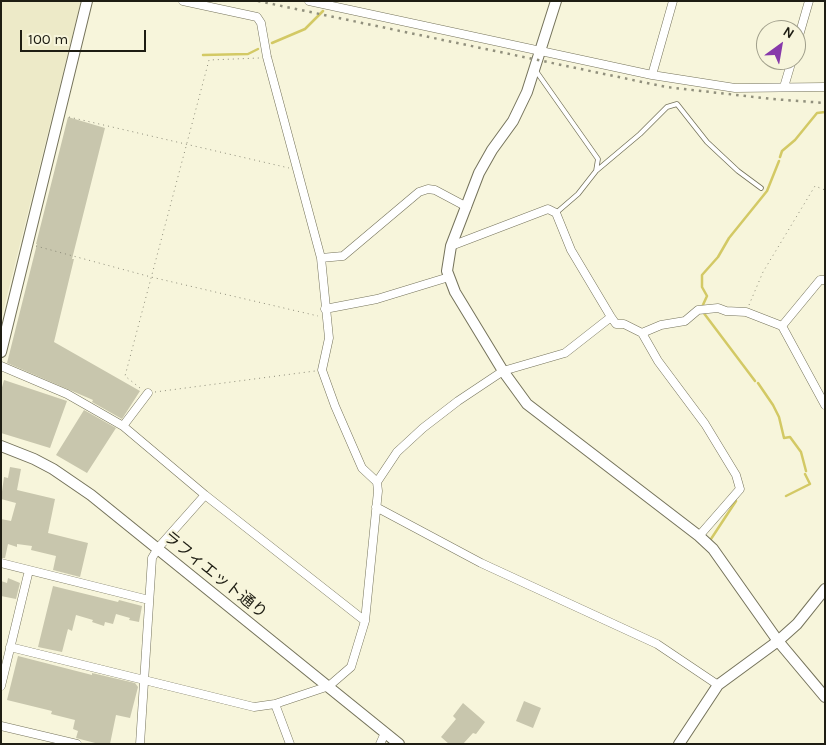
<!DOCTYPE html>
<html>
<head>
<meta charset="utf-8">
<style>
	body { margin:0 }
	#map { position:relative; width:826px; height:745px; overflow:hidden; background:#f7f5db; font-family:Karla,sans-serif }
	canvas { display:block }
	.frame { position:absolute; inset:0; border:2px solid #1e1d13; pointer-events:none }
	.north { position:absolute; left:756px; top:20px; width:50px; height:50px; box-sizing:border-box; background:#f7f5db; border:1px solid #a09f8b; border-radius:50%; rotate:32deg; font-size:14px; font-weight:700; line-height:20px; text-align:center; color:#1e1d13 }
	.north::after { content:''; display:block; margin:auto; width:18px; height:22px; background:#8739aa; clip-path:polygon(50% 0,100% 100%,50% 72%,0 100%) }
	.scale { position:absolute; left:20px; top:30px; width:126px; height:22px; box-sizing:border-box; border:2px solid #1e1d13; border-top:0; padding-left:6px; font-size:15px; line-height:18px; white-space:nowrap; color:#1e1d13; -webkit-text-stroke:4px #f7f5db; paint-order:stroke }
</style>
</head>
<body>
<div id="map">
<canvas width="826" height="745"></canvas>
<div class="frame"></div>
<div class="north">N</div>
<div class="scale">100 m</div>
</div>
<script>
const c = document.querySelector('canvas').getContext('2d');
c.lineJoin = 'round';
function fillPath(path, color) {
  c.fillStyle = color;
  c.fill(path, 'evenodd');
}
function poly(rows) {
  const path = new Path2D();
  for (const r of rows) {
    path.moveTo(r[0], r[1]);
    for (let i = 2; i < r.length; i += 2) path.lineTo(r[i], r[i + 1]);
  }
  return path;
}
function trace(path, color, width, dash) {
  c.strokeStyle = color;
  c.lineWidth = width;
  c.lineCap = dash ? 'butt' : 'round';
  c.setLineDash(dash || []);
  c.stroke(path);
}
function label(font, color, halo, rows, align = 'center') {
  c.font = font + ' Karla,"Noto Sans JP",sans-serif';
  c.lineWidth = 4;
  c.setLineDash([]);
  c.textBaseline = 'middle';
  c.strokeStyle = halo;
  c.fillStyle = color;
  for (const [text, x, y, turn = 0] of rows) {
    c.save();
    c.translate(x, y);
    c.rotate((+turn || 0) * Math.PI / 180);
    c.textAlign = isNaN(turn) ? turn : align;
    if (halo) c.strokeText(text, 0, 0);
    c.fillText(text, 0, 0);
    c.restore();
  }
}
fillPath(poly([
	[1,1,81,1,1,320]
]), '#edeac8');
trace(poly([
	[272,43,305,29,323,11],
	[203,55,248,54,258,49],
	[780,157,782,151,795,140,817,113,825,112],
	[702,307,707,296,702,287,702,275,718,257,729,238,767,191,779,161],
	[703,312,755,381],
	[758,383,773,405,779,417,784,438,790,437,801,452,806,471],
	[786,496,810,484,805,474],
	[711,539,736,501]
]), '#d3c965', 2.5);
fillPath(poly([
	[68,117,105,128,72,259,74,259,54,342,140,391,122,419,92,402,93,400,7,363,37,244,36,244],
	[4,380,67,401,50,448,1,433,1,391],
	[84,410,116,428,87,473,56,455],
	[10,467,21,469,17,490,55,499,48,533,88,543,80,577,53,570,56,556,31,550,32,546,17,544,17,547,8,544,5,558,1,558,1,519,11,521,16,503,1,499,4,477,8,478],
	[8,578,20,583,16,599,1,596,1,581,7,583],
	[53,586,118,602,119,600,142,606,139,622,129,620,130,618,116,614,113,624,105,622,104,626,92,622,93,620,76,615,72,631,68,629,62,652,38,647],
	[18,656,92,675,92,673,135,683,138,687,130,718,116,715,110,744,99,744,76,738,78,731,73,729,75,720,51,714,52,711,7,700],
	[524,701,541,708,533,728,516,721],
	[463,703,485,722,476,734,473,733,463,744,449,744,441,737,456,719,453,716]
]), '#c8c6ad');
const service = poly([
	[536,71,598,159,596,171],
	[556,213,578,194,596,171,640,134,667,107,677,104,707,142,738,171,761,188]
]);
const minor = poly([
	[309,1,652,75,735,88,825,87],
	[796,46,809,1],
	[652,75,673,1],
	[784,87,792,60],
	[451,246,548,209,556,213,571,250,611,317,616,324,624,324,642,333,658,361,705,424,736,475,740,489,699,536],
	[321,258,343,256,419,192,428,189,435,190,467,207],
	[325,309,377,299,449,277],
	[782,326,820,280,825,280],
	[642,333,661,325,685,321,698,310,718,308,726,311,746,312,782,326,825,405],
	[1,366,67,394,123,426,205,495,365,621],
	[123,426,148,393],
	[377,482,397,452,423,428,458,401,503,371,565,353,611,317],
	[376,507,481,563,657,644,718,685],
	[1,563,149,600],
	[10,647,254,707,275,704,329,686,351,667,365,621,378,491,377,482,362,468,335,406,322,370,329,338,321,258,267,57,261,23,257,17,183,1],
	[1,686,29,570],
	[275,704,290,744],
	[1,726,77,744],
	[140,744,152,558,158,548,205,495],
	[380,744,385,733]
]);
const tertiary = poly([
	[556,1,527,92,513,121,492,150,479,173,451,246,447,271,455,292,503,371,527,404,699,536,713,549,778,641,825,697],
	[1,352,87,1],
	[1,446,34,459,53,469,91,495,399,744],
	[679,744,718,685,778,641,797,624,825,589]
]);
trace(service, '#75735b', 5.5);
trace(minor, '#75735b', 9);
trace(tertiary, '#75735b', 12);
trace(poly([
	[69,117,289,168],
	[36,246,151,277,318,316],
	[749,305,763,272,815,186,825,190],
	[140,388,125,376,209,60,259,58],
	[155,392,315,371]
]), '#8b8a78', 1, [1, 4]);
trace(service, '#fff', 4);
trace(minor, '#fff', 8);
trace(tertiary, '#fff', 10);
trace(poly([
	[258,1,666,87,772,99,825,103]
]), '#91907d', 2.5, [2.5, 5]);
label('16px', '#1e1d13', '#f7f5db', [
	["ラフィエット通り",215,575,39]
]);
</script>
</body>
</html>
